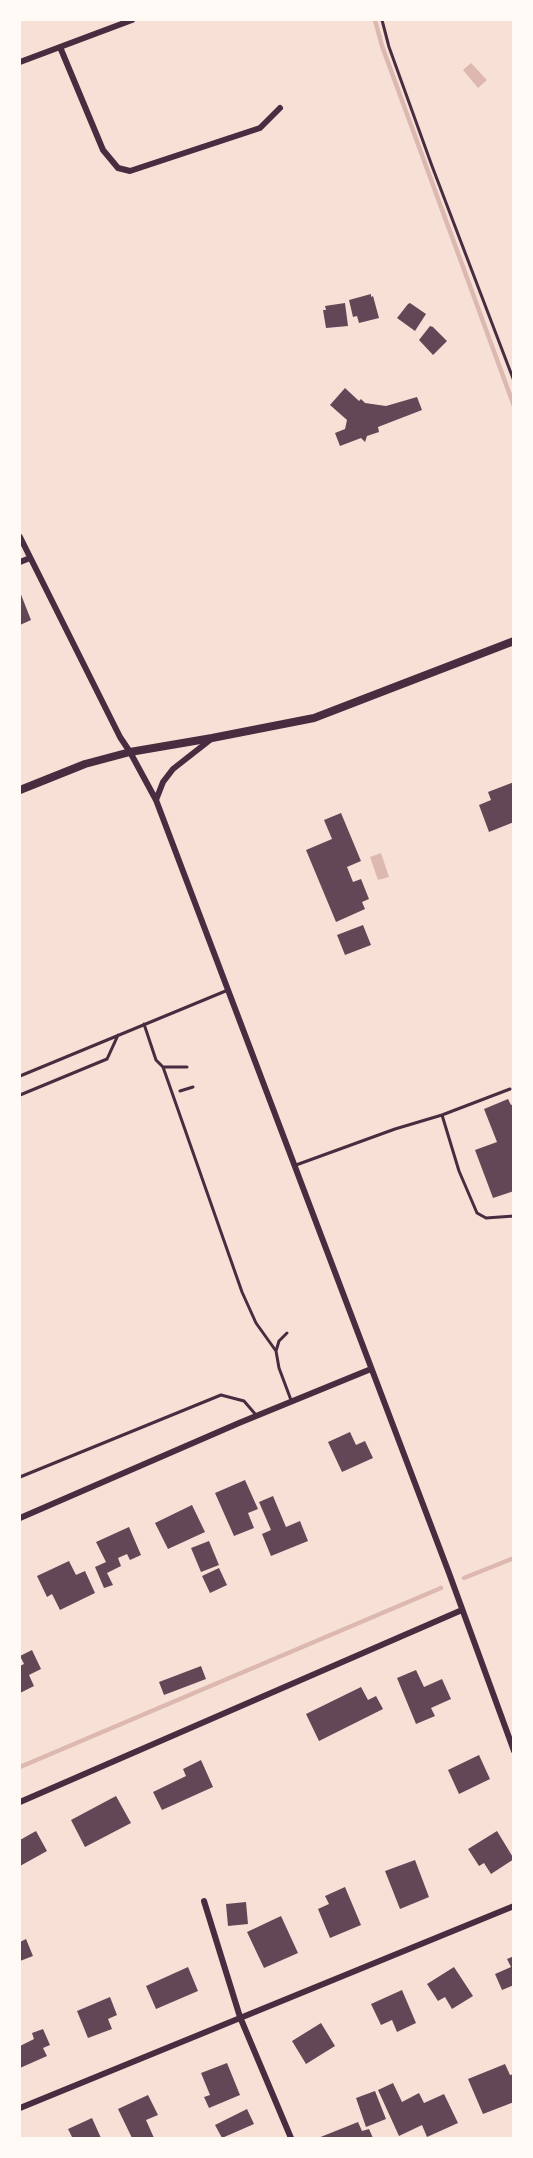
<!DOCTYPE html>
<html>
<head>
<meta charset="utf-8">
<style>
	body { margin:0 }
	#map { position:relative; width:533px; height:2158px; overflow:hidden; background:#f7e1d7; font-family:"Golos Text",sans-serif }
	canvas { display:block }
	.frame { position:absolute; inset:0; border:21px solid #fffaf5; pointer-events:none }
</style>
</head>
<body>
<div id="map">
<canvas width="533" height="2158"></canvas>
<div class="frame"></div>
</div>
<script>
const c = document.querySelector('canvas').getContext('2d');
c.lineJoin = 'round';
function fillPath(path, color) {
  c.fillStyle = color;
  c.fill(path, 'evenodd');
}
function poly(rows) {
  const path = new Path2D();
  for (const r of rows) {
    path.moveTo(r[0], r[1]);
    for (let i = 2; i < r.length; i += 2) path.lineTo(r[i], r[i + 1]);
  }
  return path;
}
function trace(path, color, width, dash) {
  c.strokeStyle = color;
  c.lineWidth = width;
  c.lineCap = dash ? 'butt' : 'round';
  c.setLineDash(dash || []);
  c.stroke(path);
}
fillPath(poly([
	[471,63,487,80,478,88,463,70],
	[381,853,389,877,378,880,370,857]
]), '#dcb8b0');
trace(poly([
	[375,20,382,46,514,406],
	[464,1578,514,1558],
	[20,1767,441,1588]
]), '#dcb8b0', 4.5);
fillPath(poly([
	[371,294,371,297,373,296,379,318,359,323,357,316,353,317,349,300],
	[345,303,348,326,326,328,323,310,326,310,325,306],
	[410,303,426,314,415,331,397,318,408,304],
	[430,326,433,327,447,341,433,355,419,340],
	[345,388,359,401,361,399,365,403,386,406,417,397,422,410,378,427,379,432,367,436,365,442,361,438,340,446,335,433,345,429,347,420,330,405],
	[20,592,31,620,20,625],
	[514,782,514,822,489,832,479,805,491,800,488,792],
	[341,813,361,861,347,867,353,882,361,879,369,899,362,902,365,909,336,922,306,850,332,839,324,820],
	[363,925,371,945,345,955,337,935],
	[508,1099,511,1105,514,1104,514,1191,493,1198,475,1150,497,1142,484,1109],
	[350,1432,356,1445,365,1441,373,1458,342,1472,328,1442],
	[245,1480,258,1509,248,1513,254,1528,234,1536,215,1493],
	[273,1496,286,1527,300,1521,308,1541,271,1556,262,1534,271,1530,259,1502],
	[192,1505,205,1532,168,1549,155,1523],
	[129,1527,141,1555,130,1560,127,1554,118,1558,121,1566,107,1573,113,1585,104,1588,95,1567,106,1562,96,1542],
	[209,1541,219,1565,201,1572,191,1548],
	[69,1561,76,1575,85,1571,95,1593,60,1610,52,1594,47,1597,37,1576],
	[219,1568,227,1585,210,1593,202,1576],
	[32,1650,41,1669,29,1675,34,1686,20,1693,20,1666,24,1664,20,1656],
	[201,1666,206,1679,164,1695,159,1682],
	[416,1670,424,1687,442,1679,451,1699,431,1708,435,1716,416,1724,397,1678],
	[361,1687,368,1700,376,1696,383,1709,319,1741,306,1714],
	[479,1755,490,1779,459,1794,448,1770],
	[201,1760,213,1787,162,1810,153,1792,186,1776,183,1769],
	[116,1796,131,1823,85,1847,71,1820],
	[36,1831,47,1851,20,1866,20,1840],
	[497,1831,514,1859,491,1874,484,1863,479,1866,468,1849],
	[415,1860,429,1897,400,1909,385,1871],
	[345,1887,361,1925,330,1938,318,1909,329,1904,325,1896],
	[246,1902,248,1924,228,1926,226,1904],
	[281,1916,298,1953,264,1968,247,1932],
	[26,1939,33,1956,20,1961,20,1942],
	[514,1956,514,1985,502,1990,495,1974,511,1967,507,1959],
	[188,1967,198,1991,156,2009,146,1986],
	[454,1967,473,1996,452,2009,445,1997,438,2001,427,1984],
	[402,1990,416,2023,397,2032,392,2020,381,2025,371,2004],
	[110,1997,117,2015,108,2019,112,2029,88,2038,77,2011],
	[321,2023,335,2046,306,2064,292,2041],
	[43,2029,50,2045,43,2048,47,2056,20,2068,20,2046,34,2039,32,2033],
	[227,2063,240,2095,209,2108,204,2097,210,2095,201,2073],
	[505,2064,510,2075,514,2074,514,2102,483,2114,468,2079],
	[393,2083,402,2102,419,2093,424,2103,444,2094,458,2123,427,2137,422,2125,399,2136,378,2090],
	[375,2091,386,2119,366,2127,356,2098],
	[148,2095,158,2115,146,2120,154,2138,132,2138,118,2109],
	[247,2109,254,2124,222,2138,215,2125],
	[92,2118,101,2138,68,2138,72,2137,68,2129],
	[358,2122,362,2131,369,2129,373,2138,318,2138]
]), '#644757');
trace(poly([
	[382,20,389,47,432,166,514,381],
	[180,1091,193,1087]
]), '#4a2c40', 3);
trace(poly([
	[144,1024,156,1060,163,1067,187,1067],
	[163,1067,242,1292,256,1323,276,1351],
	[20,1076,228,990],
	[20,1095,107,1059,118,1035],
	[442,1115,510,1089],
	[296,1165,395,1129,442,1115,459,1171,477,1213,486,1218,514,1216],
	[287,1333,279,1341,276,1351,279,1368,291,1400],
	[20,1477,221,1395,244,1401,256,1415]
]), '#4a2c40', 3);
trace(poly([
	[60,47,103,150,118,168,130,171,260,128,280,108],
	[20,62,132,20],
	[20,537,120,737,130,752,156,800,449,1573,514,1751],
	[20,562,30,558],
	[156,800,163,782,173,769,210,740],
	[20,1518,239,1423,371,1369],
	[20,1802,462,1610],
	[204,1901,240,2017,291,2138],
	[20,2108,514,1906]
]), '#4a2c40', 6);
trace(poly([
	[20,790,85,764,130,752,212,738,314,718,514,641]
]), '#4a2c40', 8);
</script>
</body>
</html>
